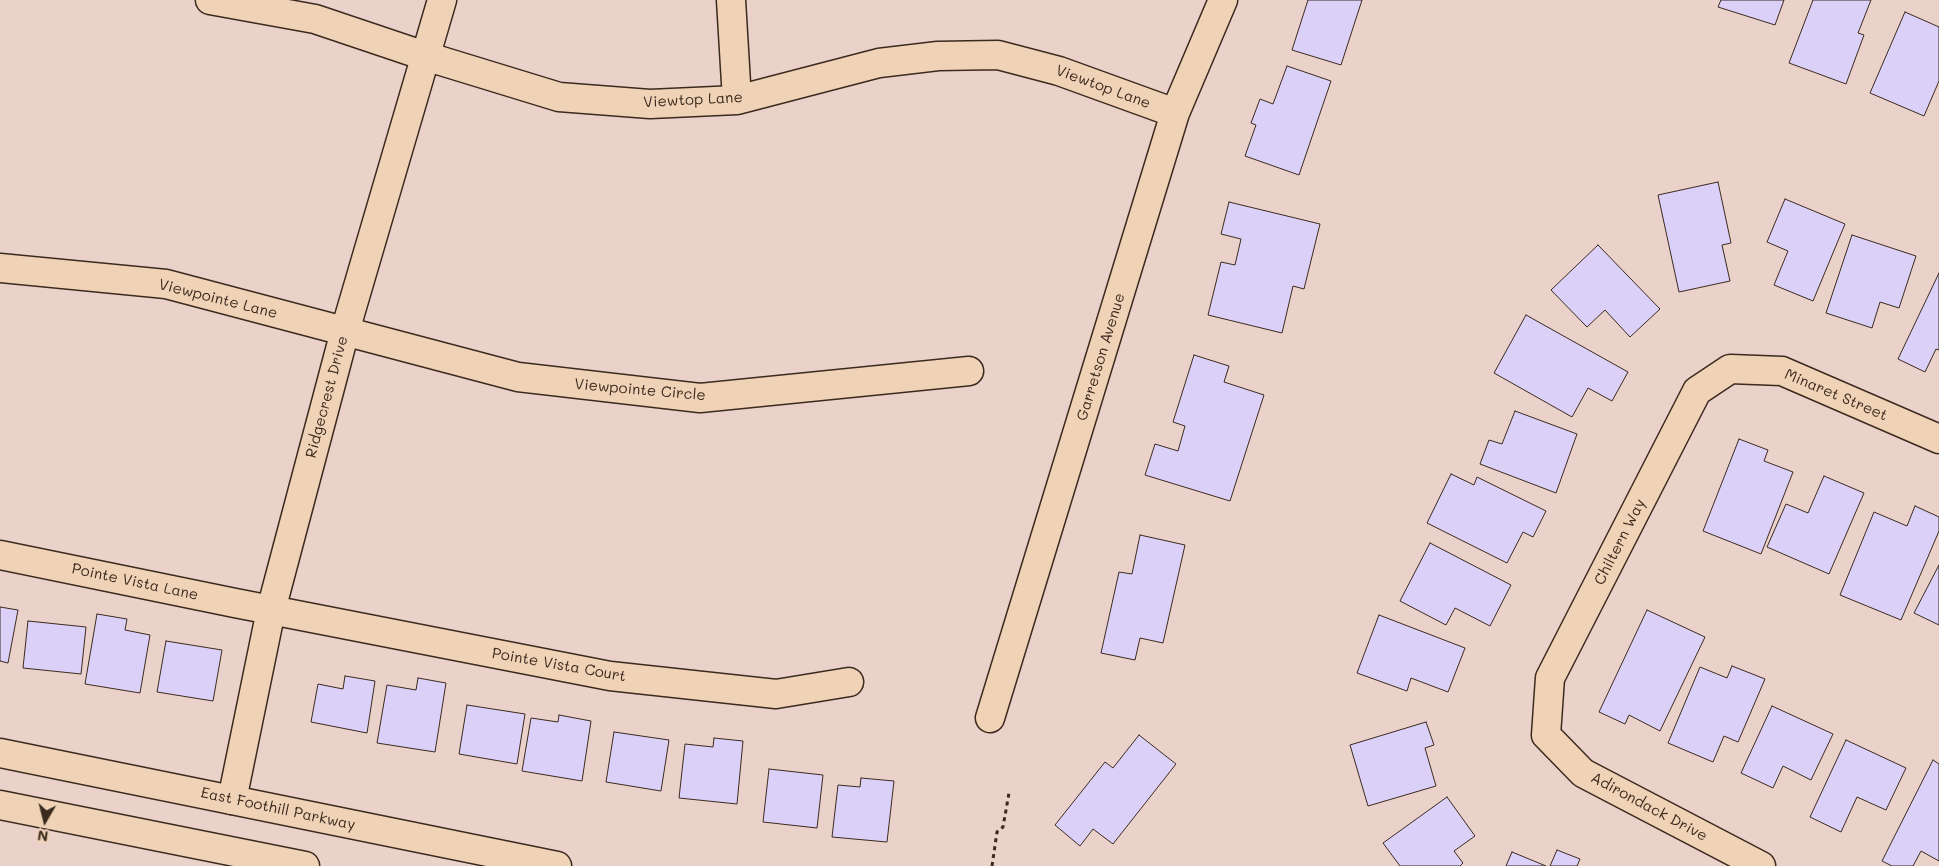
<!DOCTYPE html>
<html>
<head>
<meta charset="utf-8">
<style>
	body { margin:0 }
	#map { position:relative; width:1939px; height:866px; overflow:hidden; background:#ead2ca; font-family:Mali,sans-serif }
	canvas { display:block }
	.north { position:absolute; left:20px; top:796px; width:50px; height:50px; -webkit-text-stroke:4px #f0d3b7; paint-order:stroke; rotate:188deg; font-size:14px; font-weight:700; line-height:20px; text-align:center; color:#3b2a1e }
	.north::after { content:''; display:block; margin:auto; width:18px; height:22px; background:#3b2a1e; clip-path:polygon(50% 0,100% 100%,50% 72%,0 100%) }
</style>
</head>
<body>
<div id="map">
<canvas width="1939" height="866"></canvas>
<div class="north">N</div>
</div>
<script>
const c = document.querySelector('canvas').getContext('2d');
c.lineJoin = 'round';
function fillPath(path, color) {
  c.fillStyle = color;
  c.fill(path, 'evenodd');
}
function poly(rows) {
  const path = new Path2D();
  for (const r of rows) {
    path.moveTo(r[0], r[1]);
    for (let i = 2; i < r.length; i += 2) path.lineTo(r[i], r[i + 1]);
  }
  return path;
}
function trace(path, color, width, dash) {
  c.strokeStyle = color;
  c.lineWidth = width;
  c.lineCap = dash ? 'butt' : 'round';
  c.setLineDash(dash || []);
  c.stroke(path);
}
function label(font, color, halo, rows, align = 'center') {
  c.font = font + ' Mali,sans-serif';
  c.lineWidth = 5;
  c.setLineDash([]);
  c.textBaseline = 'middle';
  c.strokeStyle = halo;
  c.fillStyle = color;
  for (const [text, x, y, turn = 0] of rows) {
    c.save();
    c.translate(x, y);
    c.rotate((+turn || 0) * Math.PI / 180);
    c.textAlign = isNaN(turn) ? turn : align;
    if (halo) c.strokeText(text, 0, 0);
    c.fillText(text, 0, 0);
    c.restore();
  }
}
const building = poly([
	[1308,0,1362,0,1341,65,1292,50,1308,0],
	[1721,0,1784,0,1775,25,1718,7,1721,0],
	[1813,0,1871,0,1858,33,1864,35,1846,84,1789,63,1813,0],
	[1905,12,1939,27,1939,81,1924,116,1870,93,1905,12],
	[1287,66,1331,81,1299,175,1245,156,1256,125,1251,123,1260,99,1273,104,1287,66],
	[1718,182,1731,243,1722,245,1730,281,1679,292,1658,195,1718,182],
	[1785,199,1845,224,1813,301,1774,285,1788,251,1767,242,1785,199],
	[1229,202,1320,224,1304,289,1293,286,1282,333,1208,315,1221,262,1235,265,1241,239,1221,234,1229,202],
	[1852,235,1916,256,1899,308,1880,302,1872,328,1826,313,1852,235],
	[1598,245,1660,309,1630,337,1605,310,1587,327,1551,290,1598,245],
	[1939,273,1939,350,1936,349,1925,372,1898,359,1939,273],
	[1526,315,1628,372,1612,401,1588,388,1572,417,1494,373,1526,315],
	[1194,355,1229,366,1224,382,1264,395,1230,501,1145,475,1155,444,1178,451,1185,426,1173,422,1194,355],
	[1515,411,1577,434,1556,493,1480,464,1489,440,1502,444,1515,411],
	[1739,439,1768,450,1764,461,1793,472,1761,554,1703,531,1739,439],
	[1451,474,1474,485,1477,477,1546,511,1533,537,1523,532,1507,563,1427,523,1451,474],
	[1824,476,1864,493,1829,574,1767,547,1786,504,1808,513,1824,476],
	[1915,506,1939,517,1939,531,1901,620,1840,595,1874,512,1907,526,1915,506],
	[1140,535,1185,545,1163,643,1140,638,1135,660,1101,653,1119,572,1132,574,1140,535],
	[1430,543,1511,585,1490,626,1455,608,1446,625,1400,601,1430,543],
	[1939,565,1939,625,1914,613,1939,565],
	[0,607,18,610,8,663,0,661,0,607],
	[1647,610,1705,637,1660,731,1629,715,1625,724,1599,712,1647,610],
	[97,614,127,619,125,630,150,635,140,693,85,684,97,614],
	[1379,615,1465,648,1448,692,1411,678,1407,691,1357,673,1379,615],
	[28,621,86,627,81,674,23,668,28,621],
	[166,641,222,650,213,701,157,692,166,641],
	[1732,666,1765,679,1738,742,1724,736,1713,762,1668,743,1700,667,1727,678,1732,666],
	[345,676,375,681,367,733,311,722,318,684,343,689,345,676],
	[418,678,446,683,435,752,377,743,387,685,416,690,418,678],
	[467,705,525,714,517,764,459,754,467,705],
	[1772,706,1833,734,1811,780,1783,766,1773,788,1741,773,1772,706],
	[559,715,591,721,582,781,522,771,531,718,558,722,559,715],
	[1426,722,1434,745,1425,748,1436,786,1368,806,1350,745,1426,722],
	[614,732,669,740,661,791,606,782,614,732],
	[1139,735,1176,764,1113,844,1093,829,1080,846,1055,825,1105,762,1113,768,1139,735],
	[714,738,743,741,737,804,679,798,685,744,713,747,714,738],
	[1846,740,1906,768,1886,810,1857,797,1841,832,1810,817,1846,740],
	[1933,760,1939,764,1939,861,1921,851,1913,866,1892,866,1882,861,1933,760],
	[769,769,823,775,817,828,763,822,769,769],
	[861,778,894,781,887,842,832,837,838,785,860,787,861,778],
	[1447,797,1475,836,1454,851,1463,863,1460,866,1400,866,1383,843,1447,797],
	[1557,850,1580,859,1577,866,1550,866,1557,850],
	[1512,852,1546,866,1506,866,1512,852]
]);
fillPath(building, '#dbd0f8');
trace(building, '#3b2a1e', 1);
const street = poly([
	[210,0,315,19,425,56,559,97,650,104,737,100,879,63,938,56,998,55,1059,71,1175,113],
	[731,0,737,100],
	[0,268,166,284,518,377,700,398,969,371],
	[0,555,235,603,610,676,776,694,849,682],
	[990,718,1175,113,1223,0],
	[232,800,271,610,345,331,442,0],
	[1761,866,1583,773,1546,735,1550,678,1697,391,1730,369,1782,371,1939,439]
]);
const primary = poly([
	[0,753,557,866],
	[0,805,305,866]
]);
trace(street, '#3b2a1e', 31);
trace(primary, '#3b2a1e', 31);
trace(poly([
	[992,866,997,832,1003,827,1009,793]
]), '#3b2a1e', 3, [4, 4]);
trace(street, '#f0d3b7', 28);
trace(primary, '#f0d3b7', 28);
label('15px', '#3b2a1e', '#f0d3b7', [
	["Viewtop Lane",1103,87,20],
	["Viewtop Lane",693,100,-3],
	["Viewpointe Lane",218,299,14],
	["Garretson Avenue",1101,357,-73],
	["Viewpointe Circle",640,390,5],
	["Minaret Street",1836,395,23],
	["Ridgecrest Drive",327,397,-75],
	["Chiltern Way",1620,542,-63],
	["Pointe Vista Lane",135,582,12],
	["Pointe Vista Court",559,665,10],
	["Adirondack Drive",1649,807,28],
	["East Foothill Parkway",278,809,12]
]);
</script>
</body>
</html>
